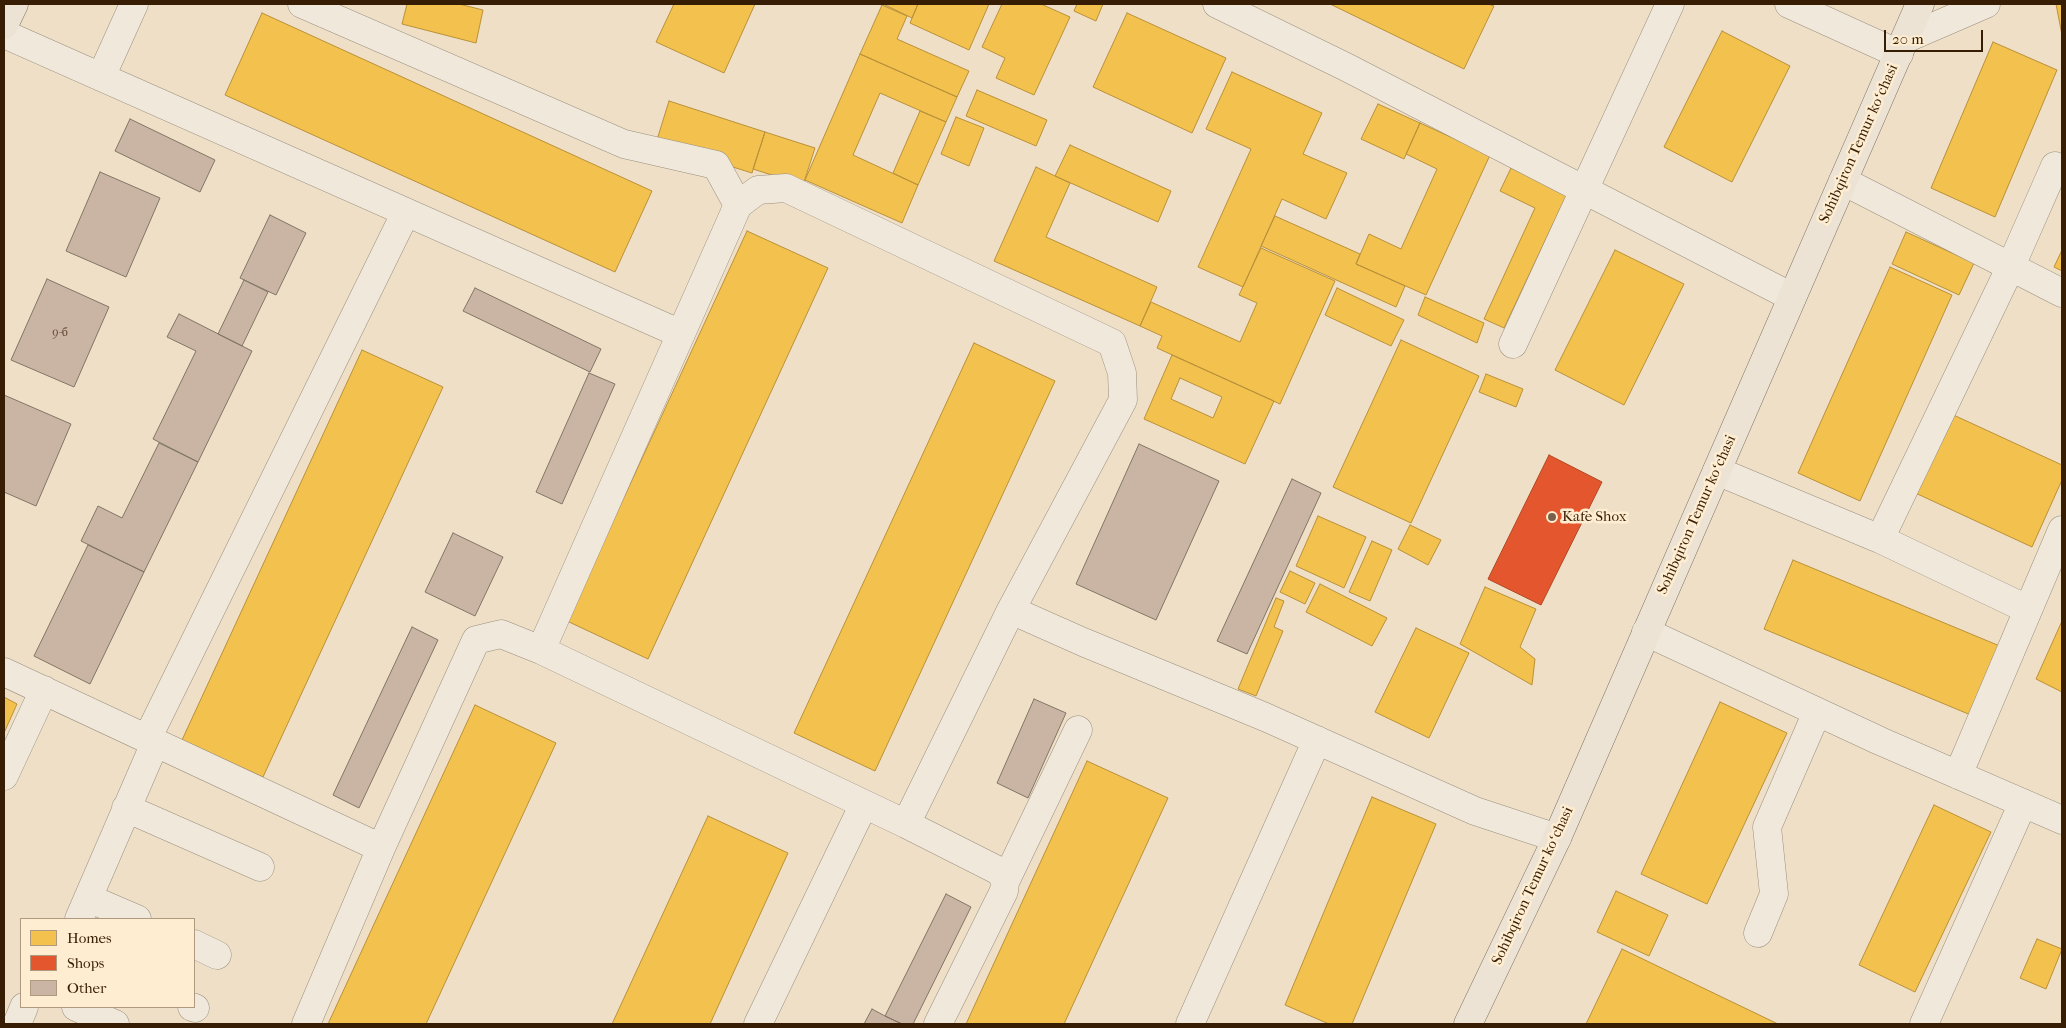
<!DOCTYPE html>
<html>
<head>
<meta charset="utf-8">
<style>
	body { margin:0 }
	#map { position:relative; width:2066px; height:1028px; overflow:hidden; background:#eedfc6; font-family:"IM FELL French Canon",serif }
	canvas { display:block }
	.frame { position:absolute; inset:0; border:5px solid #381d05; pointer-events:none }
	.legend { position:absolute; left:20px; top:918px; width:175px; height:90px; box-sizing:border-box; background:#feedd0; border:1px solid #af9a7f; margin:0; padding:6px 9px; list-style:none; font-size:15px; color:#381d05 }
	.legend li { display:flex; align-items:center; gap:10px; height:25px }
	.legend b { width:25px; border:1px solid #af9a7f }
	.scale { position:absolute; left:1884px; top:30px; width:99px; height:22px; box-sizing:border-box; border:2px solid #381d05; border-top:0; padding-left:6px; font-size:15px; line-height:18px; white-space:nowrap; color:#381d05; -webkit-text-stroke:4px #feedd0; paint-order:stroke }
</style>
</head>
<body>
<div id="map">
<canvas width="2066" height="1028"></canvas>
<div class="frame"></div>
<ul class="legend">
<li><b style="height:14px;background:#f2c14e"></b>Homes</li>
<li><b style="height:14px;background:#e4572e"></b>Shops</li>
<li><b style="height:14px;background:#cab5a4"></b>Other</li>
</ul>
<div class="scale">20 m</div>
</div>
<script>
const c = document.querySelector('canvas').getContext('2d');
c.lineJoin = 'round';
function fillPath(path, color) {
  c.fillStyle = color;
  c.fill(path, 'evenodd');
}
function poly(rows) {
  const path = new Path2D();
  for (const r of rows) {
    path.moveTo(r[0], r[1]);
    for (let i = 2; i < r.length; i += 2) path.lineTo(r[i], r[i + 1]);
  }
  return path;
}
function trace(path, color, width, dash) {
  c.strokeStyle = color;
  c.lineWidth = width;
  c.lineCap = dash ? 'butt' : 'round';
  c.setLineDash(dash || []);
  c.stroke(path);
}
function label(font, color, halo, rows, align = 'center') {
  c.font = font + ' "IM FELL French Canon",serif';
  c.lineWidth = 5;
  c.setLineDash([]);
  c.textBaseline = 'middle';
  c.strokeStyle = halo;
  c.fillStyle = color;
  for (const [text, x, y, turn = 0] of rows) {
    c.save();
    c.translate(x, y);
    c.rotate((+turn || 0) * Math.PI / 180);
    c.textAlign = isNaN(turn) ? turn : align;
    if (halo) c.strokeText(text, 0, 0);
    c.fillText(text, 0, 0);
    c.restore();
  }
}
const homes = poly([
	[407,4,459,4,483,10,476,43,402,24,407,4],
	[674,4,755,4,724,73,656,42,674,4],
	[883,4,918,4,912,18,883,4],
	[918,4,989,4,969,50,910,23,918,4],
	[1002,4,1041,4,1070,17,1034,95,996,78,1005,58,982,47,1002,4],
	[1077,4,1103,4,1096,21,1074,11,1077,4],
	[1330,4,1488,4,1494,6,1464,69,1330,4],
	[2056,4,2062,4,2062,35,2056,4],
	[882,5,907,16,897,39,969,71,957,97,860,54,882,5],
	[262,13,652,191,615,272,225,95,262,13],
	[1127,13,1226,58,1192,133,1093,87,1127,13],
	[1722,31,1790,66,1732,182,1664,147,1722,31],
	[1993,42,2057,70,1995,217,1931,188,1993,42],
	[860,54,957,97,946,122,880,93,853,155,918,185,902,223,805,180,860,54],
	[1232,72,1322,113,1303,154,1347,173,1326,219,1282,199,1243,287,1198,267,1251,149,1206,129,1232,72],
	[977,90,1047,120,1036,146,966,116,977,90],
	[669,101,765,132,752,173,656,143,669,101],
	[1378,104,1420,123,1404,159,1361,139,1378,104],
	[920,111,946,122,918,185,893,173,920,111],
	[956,117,984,128,969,166,941,154,956,117],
	[1420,123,1490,155,1426,295,1356,264,1369,234,1401,249,1437,169,1406,154,1420,123],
	[765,132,815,148,803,185,753,169,765,132],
	[1070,145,1171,191,1158,222,1055,176,1070,145],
	[1036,167,1070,183,1046,237,1157,287,1140,326,994,261,1036,167],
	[1511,168,1567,194,1504,328,1484,319,1535,208,1500,191,1511,168],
	[1275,216,1360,254,1356,264,1405,286,1396,307,1261,246,1275,216],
	[747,231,828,268,648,659,567,621,747,231],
	[1906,232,1974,263,1959,295,1892,264,1906,232],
	[1261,248,1335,281,1280,404,1157,348,1162,336,1140,326,1151,302,1240,342,1257,303,1239,295,1261,248],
	[1615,250,1684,284,1624,405,1555,370,1615,250],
	[2062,250,2062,271,2054,267,2062,250],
	[1890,267,1952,295,1860,501,1798,473,1890,267],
	[1337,288,1404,320,1391,346,1325,315,1337,288],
	[1425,297,1484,323,1477,343,1418,315,1425,297],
	[1401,340,1479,376,1411,523,1333,487,1401,340],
	[974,343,1055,381,875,771,794,733,974,343],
	[362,350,443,387,263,777,182,740,362,350],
	[1172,355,1274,401,1245,464,1144,419,1172,355],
	[1180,378,1222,397,1213,418,1171,399,1180,378],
	[1486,374,1523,389,1516,407,1479,392,1486,374],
	[1947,412,2062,465,2062,480,2032,547,1911,491,1947,412],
	[1318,516,1366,537,1344,588,1296,566,1318,516],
	[1410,525,1441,540,1428,565,1398,549,1410,525],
	[1372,541,1392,550,1370,601,1349,592,1372,541],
	[1793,560,2007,649,1978,718,1764,629,1793,560],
	[1290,571,1315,583,1305,604,1280,592,1290,571],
	[1320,584,1387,618,1372,646,1306,612,1320,584],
	[1485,587,1536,609,1520,647,1535,659,1532,685,1460,644,1485,587],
	[1276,598,1284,601,1274,627,1283,631,1256,696,1238,689,1276,598],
	[2062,621,2062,692,2036,679,2062,621],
	[1416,628,1469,653,1429,738,1375,712,1416,628],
	[4,697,17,704,4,733,4,697],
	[1720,702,1787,733,1707,904,1641,874,1720,702],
	[475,705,556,743,426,1024,328,1024,475,705],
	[1087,761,1168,798,1064,1024,966,1024,1087,761],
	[1372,797,1436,824,1352,1024,1329,1024,1285,1005,1372,797],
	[1934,805,1991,832,1915,992,1859,965,1934,805],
	[708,816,788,853,710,1024,612,1024,708,816],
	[1616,891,1668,915,1649,956,1597,932,1616,891],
	[2037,939,2062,949,2046,989,2020,978,2037,939],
	[1622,949,1778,1024,1586,1024,1622,949]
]);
fillPath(homes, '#f2c14e');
trace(homes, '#ba9038', 1);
const shops = poly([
	[1549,455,1602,482,1541,605,1488,579,1549,455]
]);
fillPath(shops, '#e4572e');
trace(shops, '#b04622', 1);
const building = poly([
	[130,119,215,160,200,192,115,151,130,119],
	[100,172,160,198,126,277,66,251,100,172],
	[270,215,306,233,276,295,240,278,270,215],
	[47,279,109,307,74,387,11,360,47,279],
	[244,280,268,292,242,346,218,334,244,280],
	[475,288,601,349,590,372,463,311,475,288],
	[179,314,252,351,198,462,153,439,196,351,167,337,179,314],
	[589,373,615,384,562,504,536,492,589,373],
	[4,395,71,424,36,506,4,492,4,395],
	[159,443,198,462,144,572,81,541,98,506,122,518,159,443],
	[1139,444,1219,481,1156,620,1076,584,1139,444],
	[1292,479,1321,493,1247,654,1217,641,1292,479],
	[453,533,503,557,475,616,425,592,453,533],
	[88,545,144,572,90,684,34,656,88,545],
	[412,627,438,640,359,808,333,795,412,627],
	[1034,699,1066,713,1028,798,997,783,1034,699],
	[946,894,971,907,913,1024,902,1024,885,1016,946,894],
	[872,1009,885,1016,902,1024,864,1024,872,1009]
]);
fillPath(building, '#cab5a4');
trace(building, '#817565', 1);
const minor = poly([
	[302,4,624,144,716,165,738,205],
	[1217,4,1346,67,1792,297],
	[1789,4,1899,54],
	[4,34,681,334],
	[1905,39,1986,4],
	[101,77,134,4],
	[1843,181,2062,293],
	[1513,344,1670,4],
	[1717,471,1880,539,2027,609],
	[1880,539,2011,266,2055,166],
	[1646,632,1880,741,2062,820],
	[541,650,738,205,758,190,786,188,1112,343,1122,373,1123,400,1011,610],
	[4,672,381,848,476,640,501,634,541,650,906,824,1011,610,1083,642,1265,717,1475,811,1557,838],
	[147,739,406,212],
	[1958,775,2062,530],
	[4,776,44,690],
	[126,808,260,867],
	[906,824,1001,872,1005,882,1004,891,938,1024],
	[1005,882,1078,730],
	[88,898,137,919],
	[79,919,155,743],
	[1758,933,1774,894,1767,827,1817,712],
	[194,944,217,955],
	[76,1007,115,1024],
	[192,1007,195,1008],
	[17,1024,24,1007],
	[306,1024,381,848],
	[758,1024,864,804],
	[1190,1024,1317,740],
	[1924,1024,2023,803]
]);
const major = poly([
	[4,25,14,4],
	[1468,1024,1557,838,1920,4]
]);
trace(minor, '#9b8f7e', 29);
trace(major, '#817565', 29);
trace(minor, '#efe8db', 28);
trace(major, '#ece3d5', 28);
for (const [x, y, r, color] of [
	[1552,517,5,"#786149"]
]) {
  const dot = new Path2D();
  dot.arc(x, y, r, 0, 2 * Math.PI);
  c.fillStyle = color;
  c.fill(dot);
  trace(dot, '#feedd0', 2);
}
label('12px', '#5c432d', null, [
	["9-б",60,333]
]);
label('15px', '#381d05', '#feedd0', [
	["Sohibqiron Temur koʻchasi",1859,144,-66],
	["Sohibqiron Temur koʻchasi",1697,515,-66],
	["Sohibqiron Temur koʻchasi",1533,886,-65]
]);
label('15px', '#381d05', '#feedd0', [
	["Kafe Shox",1562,517]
], 'left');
</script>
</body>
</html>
